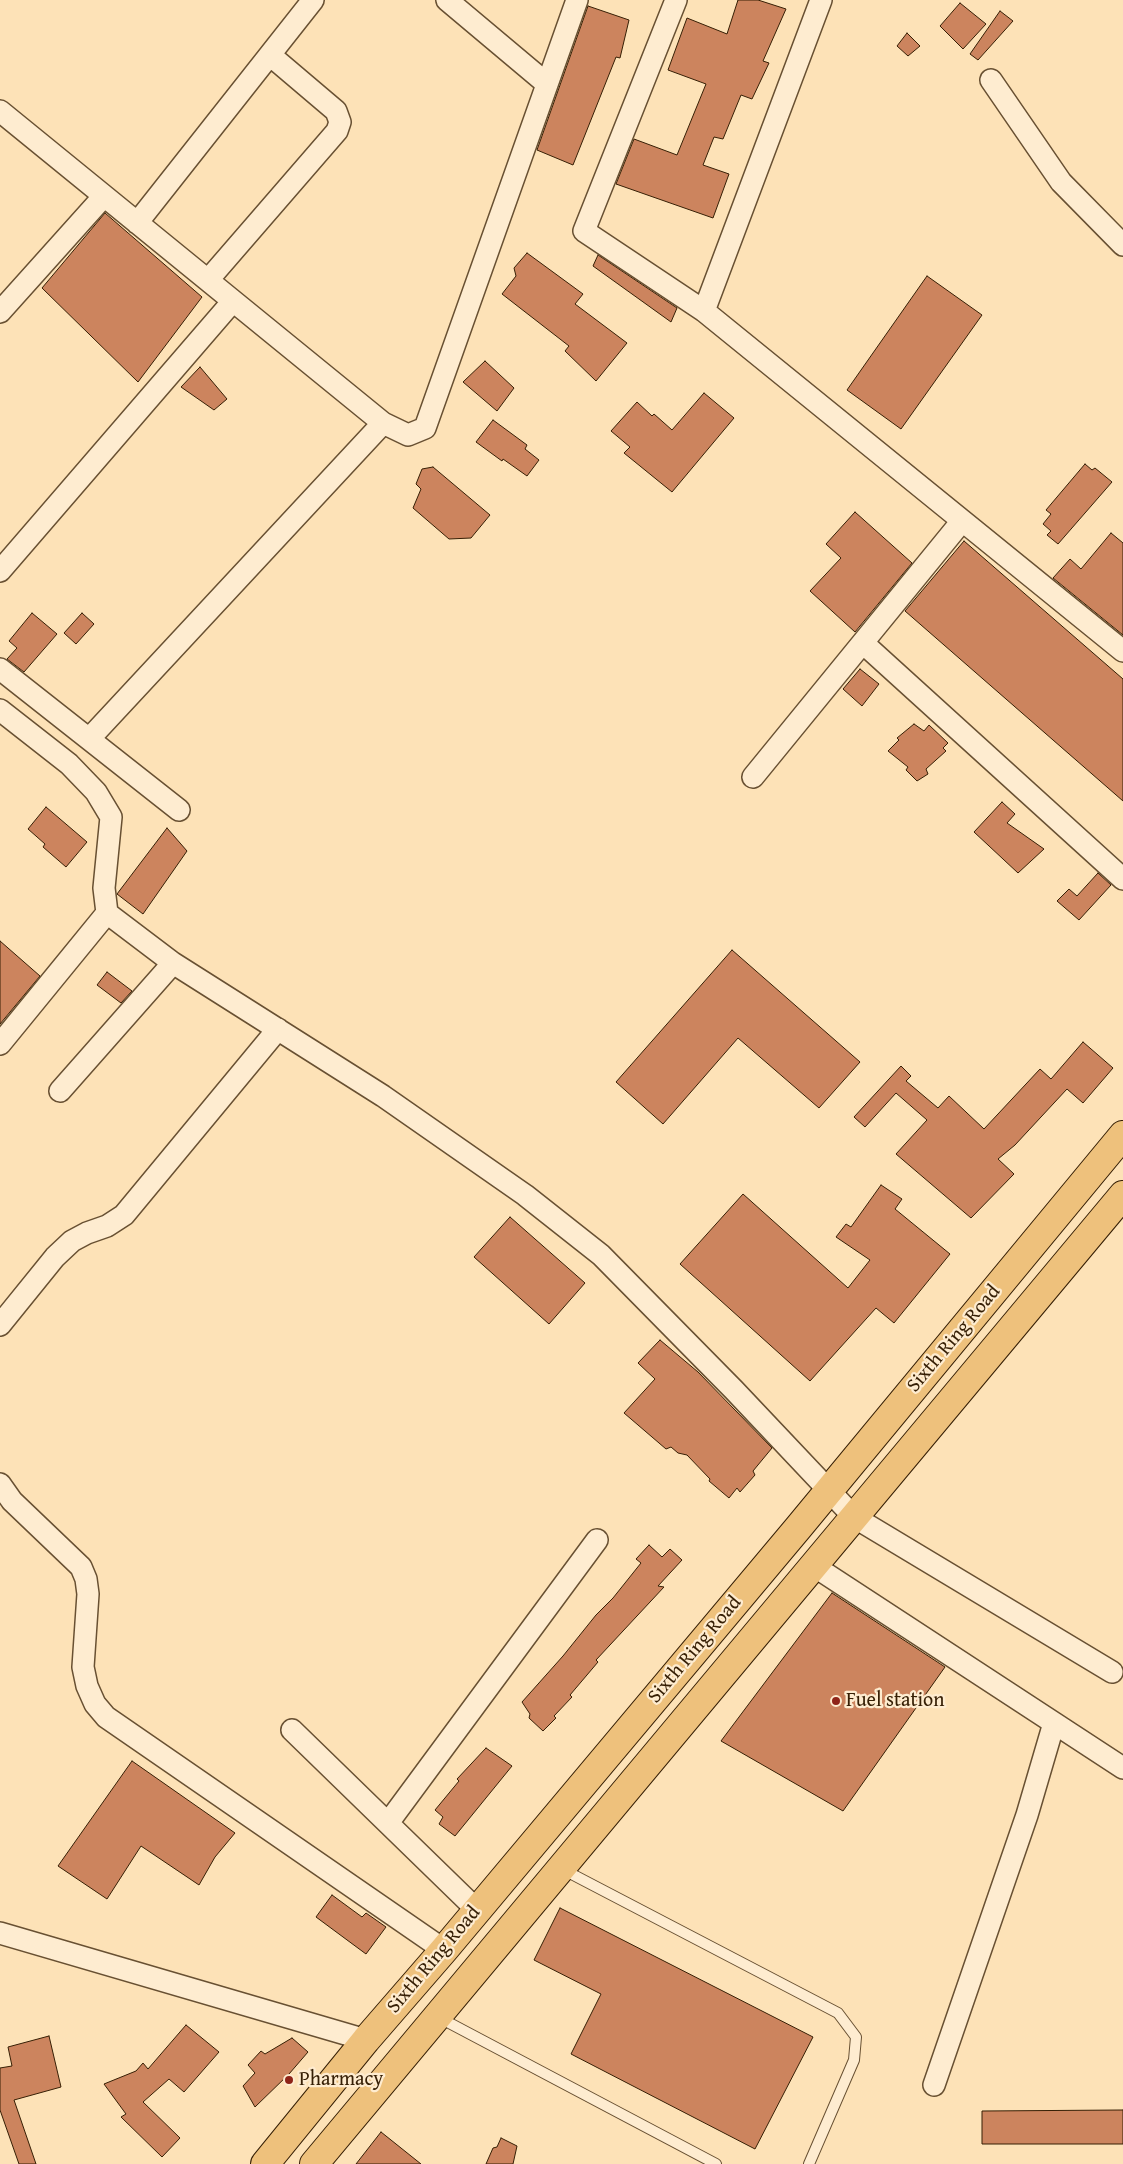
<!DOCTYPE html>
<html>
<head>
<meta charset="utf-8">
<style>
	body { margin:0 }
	canvas { display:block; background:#fde2b7 }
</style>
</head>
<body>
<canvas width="1123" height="2164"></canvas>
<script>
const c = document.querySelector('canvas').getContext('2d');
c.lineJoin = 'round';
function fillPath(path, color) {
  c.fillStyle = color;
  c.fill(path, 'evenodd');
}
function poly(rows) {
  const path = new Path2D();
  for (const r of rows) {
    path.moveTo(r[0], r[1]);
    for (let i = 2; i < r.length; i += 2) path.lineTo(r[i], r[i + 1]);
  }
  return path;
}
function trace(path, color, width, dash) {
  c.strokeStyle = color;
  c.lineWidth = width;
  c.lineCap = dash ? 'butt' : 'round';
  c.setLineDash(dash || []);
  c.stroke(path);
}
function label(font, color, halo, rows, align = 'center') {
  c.font = font + ' "Gentium Book Plus",serif';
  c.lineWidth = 4.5;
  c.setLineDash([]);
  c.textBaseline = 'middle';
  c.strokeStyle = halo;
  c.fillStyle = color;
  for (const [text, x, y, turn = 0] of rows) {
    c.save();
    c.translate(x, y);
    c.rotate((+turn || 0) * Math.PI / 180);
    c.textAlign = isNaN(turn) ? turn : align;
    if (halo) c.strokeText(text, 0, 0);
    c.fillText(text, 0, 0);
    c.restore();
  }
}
const building = poly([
	[738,0,758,0,786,9,763,61,769,63,752,99,741,95,723,139,714,137,703,165,729,174,713,218,616,184,634,139,677,155,706,84,668,70,687,18,727,34,738,0],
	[960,3,986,24,963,49,940,26,960,3],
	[588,6,629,20,620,58,616,57,573,165,537,150,588,6],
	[1000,11,1013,21,978,60,970,54,1000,11],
	[907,33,920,46,908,56,897,46,907,33],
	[105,213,202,297,138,382,42,288,105,213],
	[527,253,583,294,575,304,627,343,596,381,565,351,569,346,502,294,516,276,514,268,527,253],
	[598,255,677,308,671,322,593,266,598,255],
	[927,276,982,315,901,429,847,390,927,276],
	[485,361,514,388,497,411,463,382,485,361],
	[200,367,227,399,214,410,181,387,200,367],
	[704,393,734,418,672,492,624,453,630,447,611,431,637,402,652,416,654,414,672,430,704,393],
	[493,420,527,445,525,449,539,460,527,476,503,459,502,461,476,442,493,420],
	[1085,464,1092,470,1095,468,1112,482,1058,544,1047,535,1051,531,1043,524,1051,514,1046,510,1085,464],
	[433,467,490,515,471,538,449,539,413,508,421,489,416,484,422,469,433,467],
	[855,512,912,563,855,632,810,591,841,558,826,544,855,512],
	[1111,533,1123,543,1123,635,1053,578,1070,559,1081,569,1111,533],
	[964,541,1123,679,1123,801,905,611,964,541],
	[32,613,57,634,24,672,7,659,17,648,9,641,32,613],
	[82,613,94,624,76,644,64,633,82,613],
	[860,669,879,684,862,706,843,689,860,669],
	[914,724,924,731,929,725,948,743,943,748,946,751,926,769,928,774,917,781,906,770,908,767,888,751,899,740,897,738,914,724],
	[1002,802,1015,814,1007,823,1044,849,1018,873,974,832,1002,802],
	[46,807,87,842,66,867,43,847,45,844,28,829,46,807],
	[167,828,187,851,143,914,117,894,167,828],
	[1098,873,1111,885,1079,920,1057,901,1069,889,1077,896,1098,873],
	[0,941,40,976,0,1024,0,941],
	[732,950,860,1062,819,1108,738,1038,663,1124,616,1082,732,950],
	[107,972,132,991,121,1003,97,985,107,972],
	[1083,1042,1113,1068,1083,1103,1067,1089,1015,1145,998,1159,1014,1174,971,1218,896,1154,927,1120,896,1093,865,1127,854,1117,901,1066,911,1076,906,1081,938,1108,949,1096,984,1129,1040,1069,1051,1079,1083,1042],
	[881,1185,902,1199,895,1209,950,1254,894,1323,876,1308,810,1381,680,1264,743,1194,848,1288,870,1260,836,1237,846,1224,851,1227,881,1185],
	[510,1217,585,1283,549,1324,474,1257,510,1217],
	[660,1340,698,1372,772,1448,753,1471,755,1475,740,1492,737,1488,729,1498,709,1481,710,1479,687,1455,678,1453,671,1447,666,1449,624,1413,655,1379,638,1363,660,1340],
	[649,1545,662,1557,670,1549,682,1560,658,1586,664,1587,596,1660,598,1662,570,1695,572,1697,554,1716,556,1718,543,1731,529,1718,530,1714,522,1702,563,1656,596,1615,613,1598,641,1563,636,1559,649,1545],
	[832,1593,945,1667,843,1811,721,1741,832,1593],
	[486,1748,512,1766,455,1836,439,1824,443,1817,435,1810,459,1781,457,1779,486,1748],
	[132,1761,235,1833,215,1857,199,1885,141,1846,107,1899,58,1866,132,1761],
	[332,1895,362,1917,366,1913,386,1927,366,1954,316,1917,332,1895],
	[560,1908,813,2037,755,2149,571,2054,601,1994,534,1960,560,1908],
	[186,2025,219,2052,184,2092,169,2079,143,2102,180,2138,162,2157,121,2117,126,2114,104,2084,136,2071,143,2063,148,2069,186,2025],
	[49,2036,61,2087,14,2100,36,2164,19,2164,0,2110,0,2068,12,2066,8,2047,49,2036],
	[292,2038,308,2052,289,2074,255,2107,243,2086,255,2073,248,2065,261,2051,265,2054,292,2038],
	[1123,2110,1123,2144,982,2144,982,2111,1123,2110],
	[381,2132,421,2164,356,2164,381,2132],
	[501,2138,517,2146,513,2164,486,2164,493,2148,497,2147,501,2138]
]);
fillPath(building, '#cc845e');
trace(building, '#361f05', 1);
const lane = poly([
	[562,1869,838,2013,856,2037,854,2060,809,2164],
	[438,2017,716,2164]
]);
const street = poly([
	[447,0,547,84],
	[676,0,584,231,704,311],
	[821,0,704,311,1123,651],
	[991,80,1061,182,1123,245],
	[0,111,383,423,408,435,425,428,577,0],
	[137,223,313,0],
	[208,280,337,131,340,122,336,111,270,55],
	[0,312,104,196],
	[0,571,233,301],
	[863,643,1123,879],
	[0,669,179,810],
	[0,710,69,764,96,792,111,817,104,888,107,913,173,963,383,1096,525,1195,601,1255,734,1390,854,1517,1112,1672],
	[89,739,383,423],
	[753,777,962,521],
	[0,1044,107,913],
	[60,1091,173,963],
	[0,1325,55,1257,72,1241,87,1233,107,1226,124,1215,278,1029],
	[0,1484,12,1501,81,1567,86,1579,88,1594,83,1667,87,1686,95,1704,106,1717,444,1950],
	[814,1566,1123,1768],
	[292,1730,477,1910],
	[388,1823,597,1540],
	[0,1933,366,2040],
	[934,2085,1027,1815,1054,1723]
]);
const highway = poly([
	[265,2164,366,2040,444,1950,798,1528,1123,1135],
	[314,2164,1123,1195]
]);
trace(lane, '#685032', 12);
trace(street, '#685032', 24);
trace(highway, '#361f05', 30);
trace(lane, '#feecd0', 10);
trace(street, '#feecd0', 21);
trace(highway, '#eec17c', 28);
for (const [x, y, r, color] of [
	[836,1701,5,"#8f2418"],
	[289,2080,5,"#8f2418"]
]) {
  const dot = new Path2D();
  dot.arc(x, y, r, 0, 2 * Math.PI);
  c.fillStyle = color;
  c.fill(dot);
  trace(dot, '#feecd0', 2);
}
label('20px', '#361f05', '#feecd0', [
	["Sixth Ring Road",954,1339,-50],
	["Sixth Ring Road",695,1650,-50],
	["Sixth Ring Road",434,1960,-50]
]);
label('20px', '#361f05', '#feecd0', [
	["Fuel station",846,1701],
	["Pharmacy",299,2080]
], 'left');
</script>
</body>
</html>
